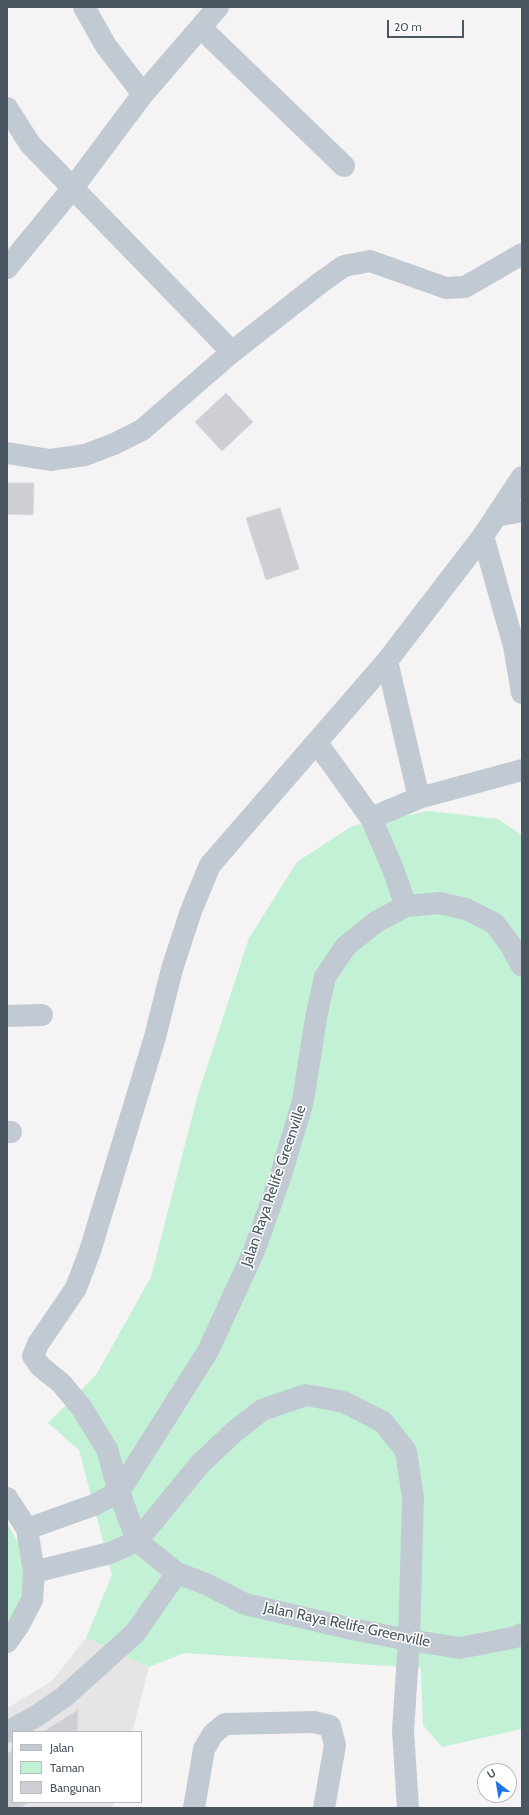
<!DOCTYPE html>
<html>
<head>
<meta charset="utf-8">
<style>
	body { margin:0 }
	#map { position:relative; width:529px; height:1815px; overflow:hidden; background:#f5f3f3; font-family:Cabin,sans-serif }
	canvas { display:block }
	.frame { position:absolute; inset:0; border:8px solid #4a5661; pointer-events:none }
	.legend { position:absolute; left:12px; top:1731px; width:130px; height:72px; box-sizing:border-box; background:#fff; border:1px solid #b7bbc0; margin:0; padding:5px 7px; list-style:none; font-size:12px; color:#4a5661 }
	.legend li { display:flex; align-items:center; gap:8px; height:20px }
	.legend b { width:20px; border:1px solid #b7bbc0 }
	.north { position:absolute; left:477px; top:1763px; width:40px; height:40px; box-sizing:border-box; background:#fff; border:1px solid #b7bbc0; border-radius:50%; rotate:329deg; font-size:11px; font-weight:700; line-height:16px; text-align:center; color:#4a5661 }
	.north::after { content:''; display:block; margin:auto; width:14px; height:18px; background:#1a73e8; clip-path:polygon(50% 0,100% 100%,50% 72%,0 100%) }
	.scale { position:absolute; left:387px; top:20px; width:77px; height:18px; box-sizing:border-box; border:2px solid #4a5661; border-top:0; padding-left:5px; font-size:12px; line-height:14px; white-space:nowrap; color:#4a5661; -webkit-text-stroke:3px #fff; paint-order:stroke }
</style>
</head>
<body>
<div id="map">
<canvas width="529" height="1815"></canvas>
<div class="frame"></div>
<ul class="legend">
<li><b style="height:5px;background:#c1cad2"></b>Jalan</li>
<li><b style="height:11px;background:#c3f1d5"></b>Taman</li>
<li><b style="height:11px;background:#cdcfd5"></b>Bangunan</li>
</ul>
<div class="north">U</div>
<div class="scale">20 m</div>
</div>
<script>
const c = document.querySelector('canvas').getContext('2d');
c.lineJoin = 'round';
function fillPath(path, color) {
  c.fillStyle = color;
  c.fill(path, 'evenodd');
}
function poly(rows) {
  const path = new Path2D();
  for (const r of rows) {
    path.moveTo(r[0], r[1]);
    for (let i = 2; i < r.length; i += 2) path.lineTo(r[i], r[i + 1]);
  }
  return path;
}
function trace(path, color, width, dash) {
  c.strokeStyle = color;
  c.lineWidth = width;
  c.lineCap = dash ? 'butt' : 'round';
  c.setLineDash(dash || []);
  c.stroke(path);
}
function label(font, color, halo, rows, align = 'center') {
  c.font = font + ' Cabin,sans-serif';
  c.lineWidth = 3;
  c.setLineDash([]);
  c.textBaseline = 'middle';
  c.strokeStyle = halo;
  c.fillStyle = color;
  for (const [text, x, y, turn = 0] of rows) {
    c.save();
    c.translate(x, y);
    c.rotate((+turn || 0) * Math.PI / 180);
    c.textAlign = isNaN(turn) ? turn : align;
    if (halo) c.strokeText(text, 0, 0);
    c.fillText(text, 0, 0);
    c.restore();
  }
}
fillPath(poly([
	[86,1638,149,1667,132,1732,13,1732,13,1802,114,1802,112,1808,7,1808,7,1708,51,1682]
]), '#e6e4e5');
fillPath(poly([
	[429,811,498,819,522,835,522,1729,442,1747,423,1725,421,1668,184,1653,149,1667,86,1638,112,1575,79,1450,48,1423,96,1375,151,1277,198,1094,249,938,297,862,352,826],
	[7,1523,21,1548,25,1574,20,1601,7,1626]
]), '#c3f1d5');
const building = poly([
	[226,393,253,422,222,451,195,422,226,393],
	[7,483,34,483,33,515,7,514,7,483],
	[280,508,299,569,266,580,246,518,280,508],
	[78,1710,77,1732,43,1732,78,1710],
	[13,1750,13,1802,29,1802,19,1808,7,1808,7,1754,13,1750]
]);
fillPath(building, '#cdcfd5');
trace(building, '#d7d9de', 1);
trace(poly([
	[84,7,106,46,143,94],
	[201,28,344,166],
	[7,108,30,144,232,352],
	[7,268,72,189,143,94,218,7],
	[7,453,50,460,85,455,114,444,142,430,232,352,320,283,344,266,370,261,446,288,465,287,522,254],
	[496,516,522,511],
	[483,536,514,646,522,693],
	[387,661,419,798],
	[317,743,371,818,393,869,406,906],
	[371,818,419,798,522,770],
	[7,1016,42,1015],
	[7,1132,11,1132],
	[7,1498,27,1529,34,1572,32,1600,19,1625,7,1642],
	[27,1529,94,1505,119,1492,208,1351,254,1251,281,1175,303,1101,316,1018,325,977,346,946,376,922,406,906,440,903,466,909,494,923,510,944,522,966],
	[34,1572,110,1553,137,1541,200,1464,234,1432,262,1410,306,1395,344,1402,383,1422,406,1451,413,1498,409,1640,403,1731,408,1808],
	[177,1573,206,1584,245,1604,352,1629,409,1640,460,1648,516,1637,522,1634],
	[7,1732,35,1717,64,1697,135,1633,177,1573,137,1541,119,1492,107,1449,81,1407,61,1383,40,1366,33,1356,38,1344,76,1288,90,1251,155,1037,172,969,191,911,210,865,387,661,483,536,522,477],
	[194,1808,204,1749,213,1734,225,1724,314,1722,330,1726,335,1745,324,1808]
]), '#c1cad2', 22);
label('15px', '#4a5661', '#fff', [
	["Jalan Raya Relife Greenville",274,1186,-71],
	["Jalan Raya Relife Greenville",347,1625,12]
]);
</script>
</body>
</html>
